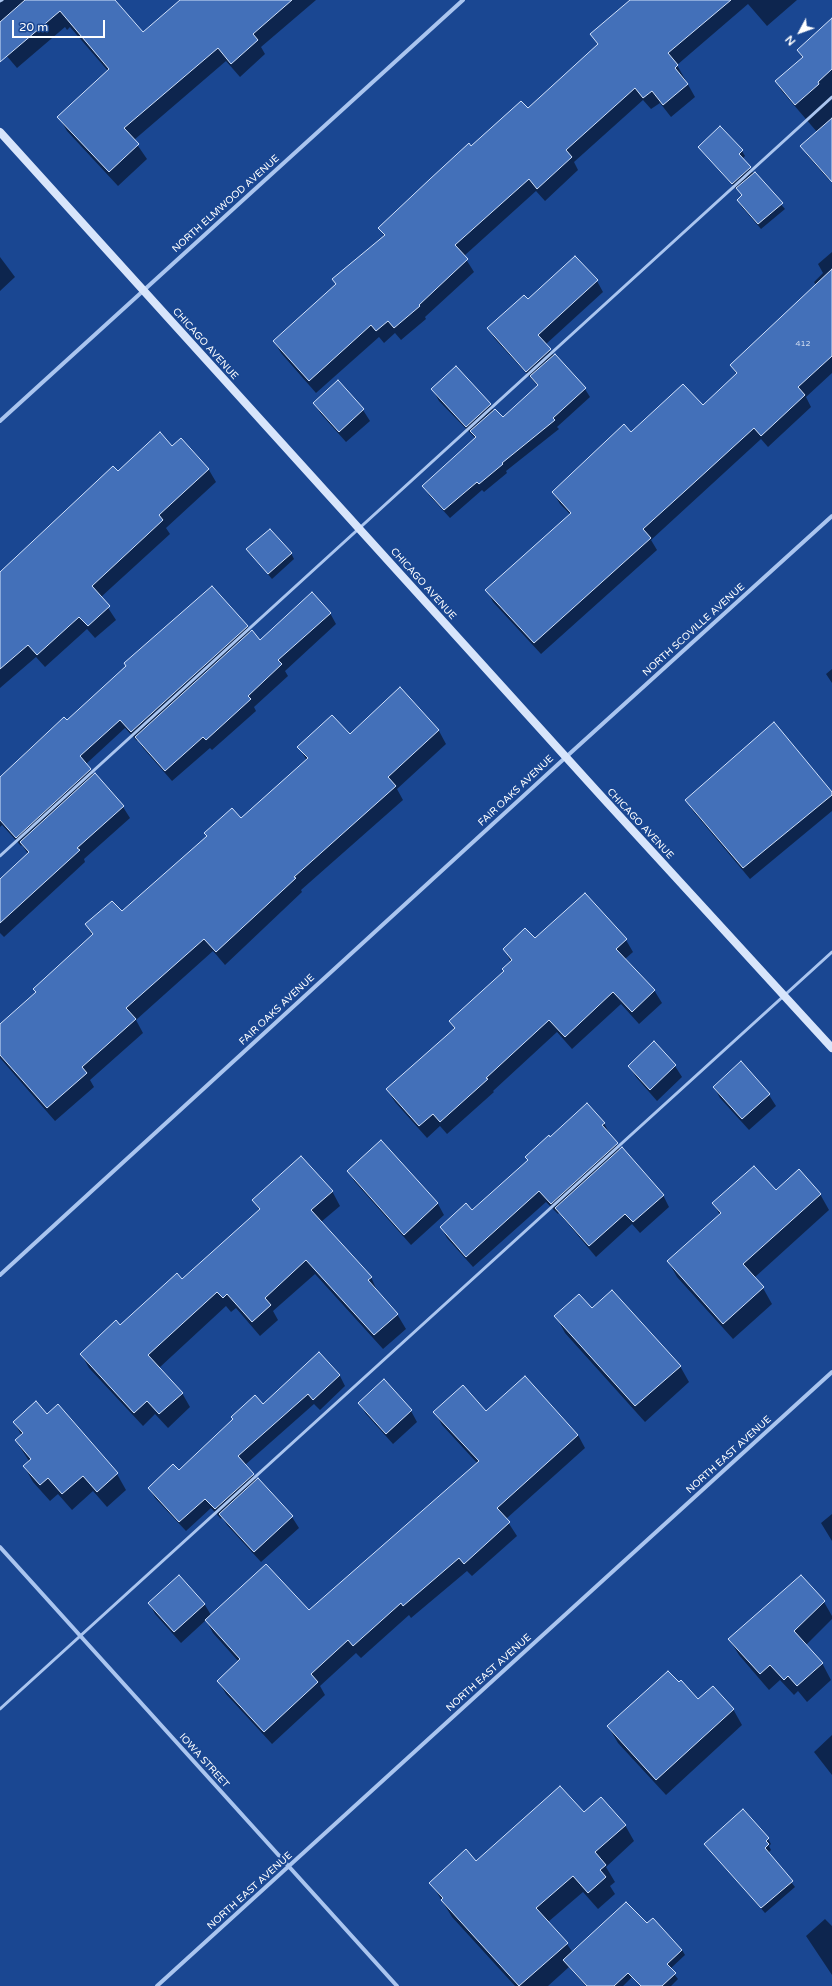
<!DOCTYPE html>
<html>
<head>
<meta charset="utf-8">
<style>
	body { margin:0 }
	#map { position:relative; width:832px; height:1986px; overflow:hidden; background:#1a4792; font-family:"Varela Round",sans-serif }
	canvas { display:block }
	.north { position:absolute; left:780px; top:12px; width:40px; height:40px; -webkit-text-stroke:3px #1a4792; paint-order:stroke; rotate:229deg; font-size:11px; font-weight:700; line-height:16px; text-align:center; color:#fff }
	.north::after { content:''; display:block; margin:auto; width:14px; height:18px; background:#fff; clip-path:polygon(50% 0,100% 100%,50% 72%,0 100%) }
	.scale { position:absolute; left:12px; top:20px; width:93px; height:18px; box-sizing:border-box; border:2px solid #fff; border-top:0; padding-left:5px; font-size:12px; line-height:14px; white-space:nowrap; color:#fff; -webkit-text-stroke:3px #1a4792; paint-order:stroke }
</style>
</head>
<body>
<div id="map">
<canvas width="832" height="1986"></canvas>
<div class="north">N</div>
<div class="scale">20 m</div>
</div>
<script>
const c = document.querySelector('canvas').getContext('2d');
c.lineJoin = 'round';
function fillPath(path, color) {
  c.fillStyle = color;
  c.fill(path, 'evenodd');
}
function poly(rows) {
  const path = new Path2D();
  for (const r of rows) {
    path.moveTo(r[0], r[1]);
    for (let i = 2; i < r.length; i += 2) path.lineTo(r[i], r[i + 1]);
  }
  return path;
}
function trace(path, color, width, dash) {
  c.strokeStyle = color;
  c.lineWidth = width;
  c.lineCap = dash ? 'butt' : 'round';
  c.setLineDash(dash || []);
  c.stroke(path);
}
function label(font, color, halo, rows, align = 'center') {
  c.font = font + ' "Varela Round",sans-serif';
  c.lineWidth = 4;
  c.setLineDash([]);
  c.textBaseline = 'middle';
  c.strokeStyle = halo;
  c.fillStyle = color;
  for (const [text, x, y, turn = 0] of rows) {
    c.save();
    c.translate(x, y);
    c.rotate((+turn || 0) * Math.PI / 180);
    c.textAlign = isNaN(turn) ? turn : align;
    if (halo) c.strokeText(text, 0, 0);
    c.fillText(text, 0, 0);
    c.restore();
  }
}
fillPath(poly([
	[0,0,113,0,143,34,181,0,316,0,261,47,265,54,240,77,226,61,134,140,147,159,118,186,67,131,59,117,108,71,70,27,67,30,65,27,17,68,0,48],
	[649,0,797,0,767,26,748,4,677,65,695,97,671,117,660,103,651,109,643,100,574,162,578,170,545,201,536,191,464,256,474,272,425,317,426,319,401,340,395,333,384,343,379,337,316,393,281,353,274,341,337,285,333,279,384,236,380,228,471,147,527,109,598,45,591,34],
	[832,36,832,177,829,180,807,155,802,146,817,132,781,90,776,81,803,59,798,50],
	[720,127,742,151,745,156,742,159,754,174,785,209,761,229,741,206,738,200,743,196,737,188,736,189,699,147],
	[832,252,832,373,806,397,811,407,768,447,761,439,651,540,657,550,541,654,493,602,487,590,571,515,560,504,553,492,631,433,703,407,737,375,731,365,816,285,814,282,823,273,818,264],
	[0,257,15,277,0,291],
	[597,281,603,292,545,345,554,356,585,389,590,397,557,427,559,429,506,471,507,473,484,492,482,490,450,518,429,495,424,486,476,439,439,401,433,390,490,405,494,411,503,418,538,386,495,339,488,328,528,300],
	[314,403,363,410,370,421,346,442,321,414],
	[181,439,209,470,216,482,166,528,170,534,101,597,116,620,95,638,87,629,45,667,36,657,0,688,0,572,118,472,172,447],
	[247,550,291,553,294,559,272,579],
	[330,613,336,624,285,671,288,676,254,707,256,711,212,750,210,748,172,781,143,748,138,740,137,741,125,728,86,764,94,776,95,775,123,807,130,818,84,859,85,862,4,937,0,933,0,881,28,854,22,845,21,846,2,825,0,827,0,778,26,755,25,753,63,718,67,722,247,626,251,633,260,641],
	[832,669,832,683,826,674],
	[400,689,439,731,446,744,397,789,403,800,301,890,302,892,225,965,213,951,136,1020,143,1033,90,1080,94,1087,55,1121,0,1058,0,1025,36,993,34,989,93,936,86,925,121,913,241,820,307,761,299,747,349,735],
	[832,793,832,811,750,879,693,811,686,800],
	[535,940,626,940,633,952,625,959,654,990,662,1003,639,1024,621,1004,572,1049,557,1032,493,1091,494,1092,447,1134,440,1126,427,1138,395,1102,387,1089,455,1030,450,1021,505,972,511,962,504,949],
	[654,1043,675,1066,682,1077,657,1101,636,1077,629,1066],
	[741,1063,769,1095,776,1106,749,1130,720,1098,714,1087],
	[604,1123,610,1135,620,1150,663,1195,669,1207,640,1233,632,1224,596,1257,559,1213,558,1214,546,1202,473,1267,447,1238,441,1227,472,1212,529,1161,526,1157,550,1138],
	[381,1142,438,1204,444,1215,411,1245,355,1182,348,1171],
	[332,1191,340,1206,321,1222,371,1277,378,1293,397,1314,406,1329,383,1349,315,1274,273,1311,278,1320,260,1336,236,1308,231,1312,226,1306,159,1368,182,1393,190,1407,168,1428,155,1414,143,1426,89,1368,81,1354,182,1281,260,1211,254,1201],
	[776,1191,820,1194,829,1210,754,1278,763,1288,772,1304,733,1339,677,1277,668,1261,720,1215,714,1204],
	[592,1309,680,1366,689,1382,645,1422,565,1333,556,1316],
	[319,1353,340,1376,345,1386,320,1410,314,1404,245,1465,257,1481,292,1517,299,1528,261,1562,227,1525,222,1517,221,1519,211,1508,186,1531,155,1498,149,1488,179,1472,263,1405],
	[525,1377,578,1435,585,1448,506,1519,517,1536,472,1576,467,1571,411,1618,409,1615,361,1658,356,1653,320,1686,325,1695,272,1744,226,1694,218,1681,239,1662,213,1633,206,1620,181,1643,155,1614,149,1603,179,1576,205,1605,211,1615,309,1612,478,1464,442,1425,435,1412,486,1412],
	[359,1403,411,1411,417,1422,393,1444,366,1414],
	[47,1415,117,1474,126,1490,107,1507,93,1491,72,1510,58,1494,50,1501,33,1482,24,1466,29,1461,16,1441,22,1436,14,1422],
	[832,1514,832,1541,821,1523],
	[801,1577,824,1602,832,1616,832,1619,806,1645,822,1663,831,1680,807,1702,798,1691,794,1695,780,1680,769,1690,739,1655,729,1639],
	[698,1701,733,1709,742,1725,666,1795,618,1743,608,1726],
	[832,1735,832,1775,814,1752],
	[583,1814,625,1825,634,1841,606,1867,615,1882,610,1886,615,1894,598,1909,583,1892,548,1922,567,1944,573,1953,682,1950,685,1955,670,1969,678,1979,671,1986,640,1986,632,1977,623,1986,586,1986,569,1967,548,1986,515,1986,452,1917,431,1883],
	[768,1839,771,1844,769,1846,771,1850,768,1853,795,1887,765,1913,705,1845],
	[825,1919,832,1926,832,1975,806,1936]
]), '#0007');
const building = poly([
	[25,0,115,0,143,32,180,0,292,0,253,34,258,40,231,64,218,48,124,128,139,144,109,172,57,117,109,69,60,11,0,62,0,22,25,0],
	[630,0,731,0,668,53,678,65,675,68,688,84,663,105,652,91,643,98,635,88,566,150,572,157,537,189,529,179,455,245,468,259,419,305,420,306,394,328,388,321,376,331,371,325,309,381,273,341,336,284,332,279,385,235,378,228,430,179,469,143,471,146,521,101,528,108,598,44,590,34,630,0],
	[832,18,832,69,818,82,819,84,795,105,775,81,803,57,797,50,832,18],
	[832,118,832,182,800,146,832,118],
	[720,126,743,150,739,154,751,167,732,184,698,147,720,126],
	[755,172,783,203,758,224,737,200,742,195,736,188,755,172],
	[575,256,598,280,538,335,551,349,526,372,487,328,524,295,528,299,575,256],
	[832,269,832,356,798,387,805,395,761,436,754,428,685,491,643,529,651,538,534,643,485,590,571,513,552,492,624,424,631,432,683,384,703,405,737,373,730,365,832,269],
	[555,354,586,388,553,418,555,420,502,463,503,464,479,484,477,482,444,510,422,486,476,437,470,431,495,409,503,417,538,385,530,376,555,354],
	[456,366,491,404,466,427,431,389,456,366],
	[338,380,364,409,339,432,313,403,338,380],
	[160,432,172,446,181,438,209,469,159,515,163,520,92,586,110,606,88,626,79,617,37,655,28,645,0,669,0,572,113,466,118,471,160,432],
	[270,529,292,553,268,574,246,549,270,529],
	[212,586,248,626,131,732,120,720,80,756,91,769,16,838,0,820,0,777,64,717,67,720,126,666,124,663,212,586],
	[312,592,331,613,278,660,282,664,248,696,251,699,206,740,203,737,165,771,135,737,252,630,260,640,312,592],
	[400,687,439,730,388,777,396,786,294,877,296,878,216,952,204,939,126,1008,136,1019,82,1067,87,1073,47,1108,0,1055,0,1024,36,992,33,989,93,934,85,924,112,901,122,911,207,836,204,833,232,808,241,818,308,758,297,747,332,715,350,734,400,687],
	[774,722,832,792,832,795,743,868,685,800,774,722],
	[95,773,124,806,77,848,80,850,0,923,0,879,29,852,20,842,95,773],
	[585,893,627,939,616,949,655,990,632,1012,613,992,565,1037,549,1020,486,1078,488,1079,440,1122,433,1114,419,1126,386,1089,455,1028,449,1021,504,971,502,969,512,960,503,949,525,928,535,938,585,893],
	[654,1041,676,1065,650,1090,628,1066,654,1041],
	[741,1061,770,1094,742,1119,713,1087,741,1061],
	[587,1103,605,1123,602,1125,618,1143,551,1204,539,1191,466,1257,440,1227,466,1203,472,1210,528,1160,525,1157,549,1135,550,1137,587,1103],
	[381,1140,438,1203,404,1235,347,1171,381,1140],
	[622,1147,664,1195,633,1222,625,1214,589,1246,555,1208,622,1147],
	[301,1156,333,1191,311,1210,372,1277,368,1280,398,1314,374,1335,306,1260,265,1298,271,1305,252,1322,227,1294,223,1298,217,1292,148,1355,183,1393,159,1414,147,1401,134,1413,80,1354,116,1320,120,1325,177,1273,182,1279,260,1209,252,1200,301,1156],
	[754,1166,776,1190,799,1169,821,1194,743,1264,764,1287,723,1324,667,1261,721,1213,712,1203,754,1166],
	[612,1290,681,1366,635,1406,554,1316,579,1294,592,1308,612,1290],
	[319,1352,340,1375,313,1400,308,1394,238,1456,254,1474,215,1509,205,1499,179,1522,148,1488,173,1464,179,1470,233,1419,231,1417,255,1395,263,1404,319,1352],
	[525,1376,578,1435,497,1508,510,1522,464,1564,459,1558,403,1606,401,1603,353,1646,348,1640,311,1674,318,1682,264,1732,217,1681,240,1659,205,1620,266,1564,309,1610,479,1461,433,1412,463,1385,486,1411,525,1376],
	[384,1379,412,1410,386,1434,358,1403,384,1379],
	[36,1401,47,1414,58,1404,118,1473,97,1492,83,1476,62,1494,48,1478,40,1485,23,1466,31,1459,15,1440,23,1433,13,1422,36,1401],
	[258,1478,293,1516,254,1552,219,1514,258,1478],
	[179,1575,205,1604,174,1632,148,1603,179,1575],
	[801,1575,825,1601,794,1631,823,1663,797,1686,788,1676,784,1680,770,1665,760,1674,728,1639,801,1575],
	[668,1671,679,1682,681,1680,698,1699,713,1686,734,1709,656,1780,607,1726,668,1671],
	[560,1786,584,1812,601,1797,626,1825,595,1852,606,1865,600,1870,606,1877,588,1893,573,1876,536,1908,568,1943,519,1986,441,1900,443,1898,429,1883,466,1849,476,1861,560,1786],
	[743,1809,769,1838,766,1841,769,1844,765,1848,793,1881,761,1908,704,1844,743,1809],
	[626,1902,647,1923,653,1918,682,1950,667,1964,676,1973,662,1986,641,1986,628,1973,614,1986,587,1986,563,1960,626,1902]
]);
fillPath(building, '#4370b9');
trace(building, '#d1e1fb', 1);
trace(poly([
	[0,1,2,0],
	[0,856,832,97],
	[0,1709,832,952]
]), '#aac5ef', 3);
trace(poly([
	[0,421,463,0],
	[0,1275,566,757,832,516],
	[0,1547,397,1986],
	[157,1986,832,1372]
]), '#aac5ef', 4);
trace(poly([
	[0,132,603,798,832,1048]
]), '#d8e5fb', 8);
label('8px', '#d0dbee', null, [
	["412",803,344]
]);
label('10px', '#fff', '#1a4792', [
	["NORTH ELMWOOD AVENUE",226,204,-42],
	["CHICAGO AVENUE",205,344,48],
	["CHICAGO AVENUE",423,584,48],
	["NORTH SCOVILLE AVENUE",694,630,-42],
	["FAIR OAKS AVENUE",516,791,-43],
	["CHICAGO AVENUE",640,824,47],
	["FAIR OAKS AVENUE",277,1010,-43],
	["NORTH EAST AVENUE",729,1455,-42],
	["NORTH EAST AVENUE",489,1673,-42],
	["IOWA STREET",204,1761,48],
	["NORTH EAST AVENUE",250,1891,-42]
]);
</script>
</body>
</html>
